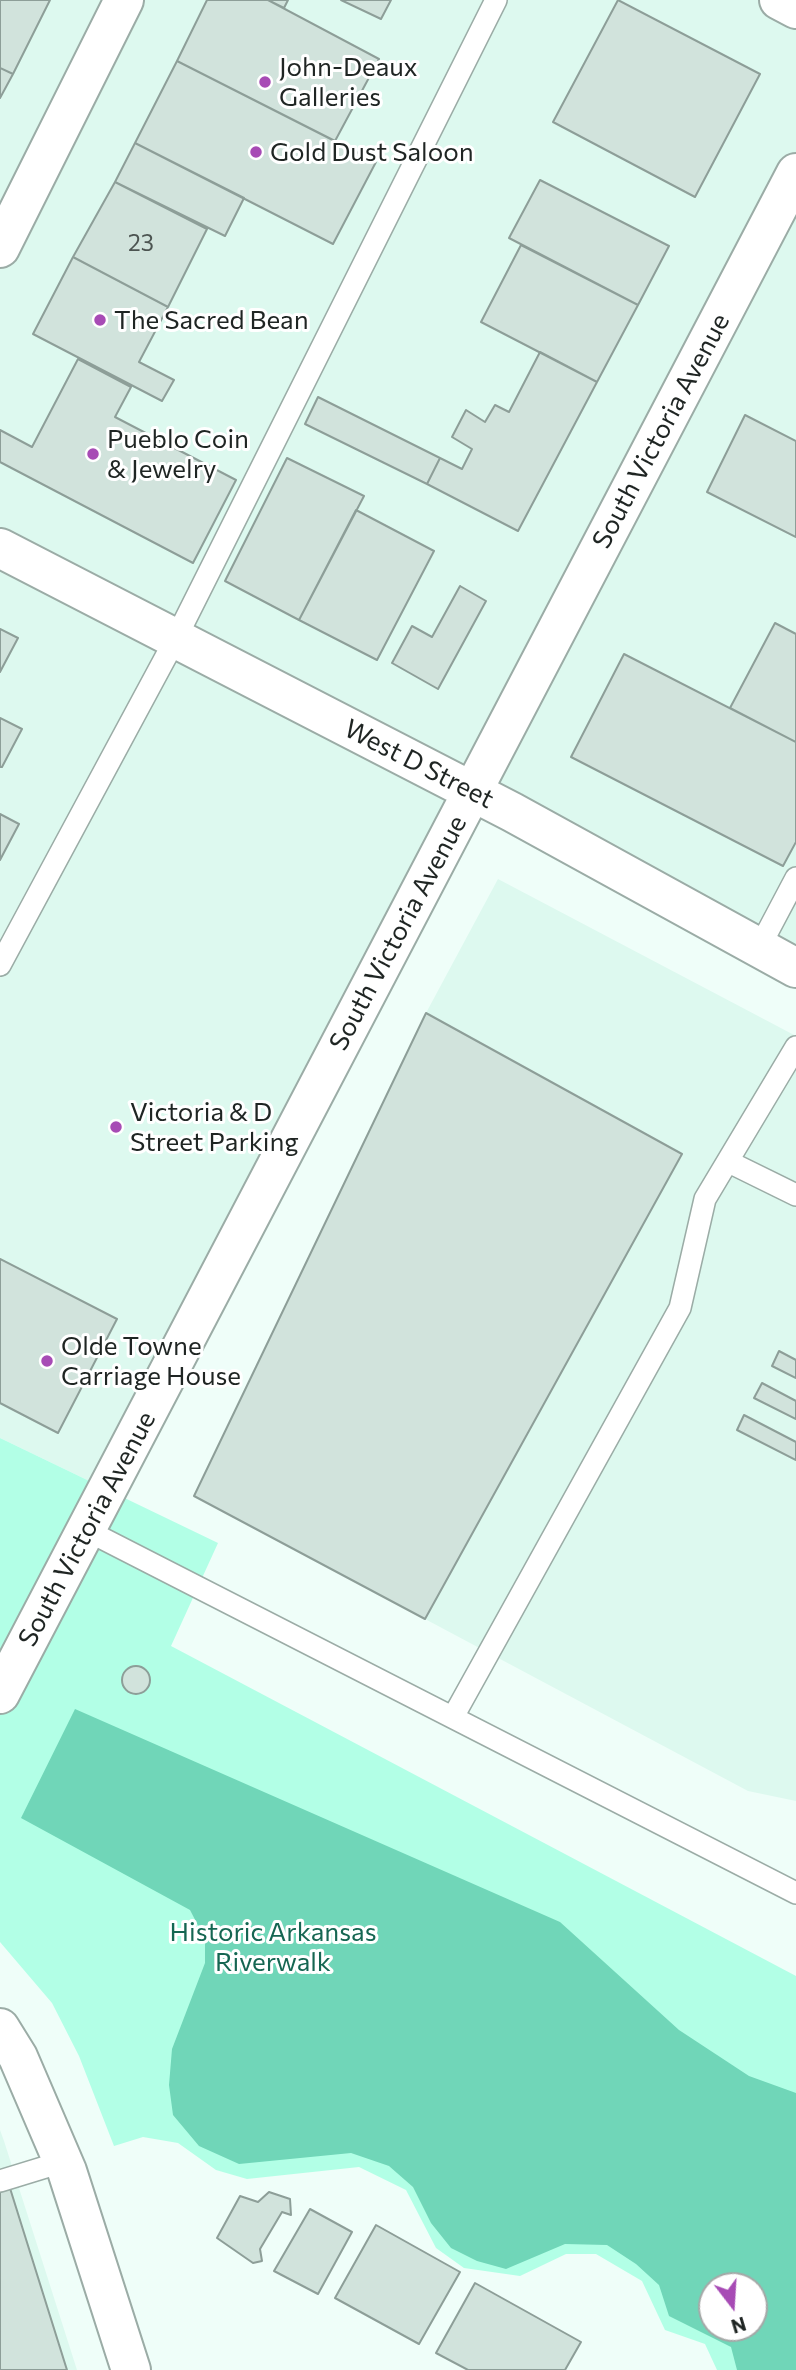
<!DOCTYPE html>
<html>
<head>
<meta charset="utf-8">
<style>
	body { margin:0 }
	#map { position:relative; width:796px; height:2370px; overflow:hidden; background:#effef9; font-family:Commissioner,sans-serif }
	canvas { display:block }
	.north { position:absolute; left:698px; top:2272px; width:70px; height:70px; box-sizing:border-box; background:#fff; border:2px solid #a5a8a7; border-radius:50%; rotate:163deg; font-size:19px; font-weight:700; line-height:28px; text-align:center; color:#1f2523 }
	.north::after { content:''; display:block; margin:auto; width:24px; height:32px; background:#a74bb5; clip-path:polygon(50% 0,100% 100%,50% 72%,0 100%) }
</style>
</head>
<body>
<div id="map">
<canvas width="796" height="2370"></canvas>
<div class="north">N</div>
</div>
<script>
const c = document.querySelector('canvas').getContext('2d');
c.lineJoin = 'round';
function fillPath(path, color) {
  c.fillStyle = color;
  c.fill(path, 'evenodd');
}
function poly(rows) {
  const path = new Path2D();
  for (const r of rows) {
    if (r.length === 3) {
      path.moveTo(r[0] + r[2], r[1]);
      path.arc(r[0], r[1], r[2], 0, 2 * Math.PI);
      continue;
    }
    path.moveTo(r[0], r[1]);
    for (let i = 2; i < r.length; i += 2) path.lineTo(r[i], r[i + 1]);
  }
  return path;
}
function trace(path, color, width, dash) {
  c.strokeStyle = color;
  c.lineWidth = width;
  c.lineCap = dash ? 'butt' : 'round';
  c.setLineDash(dash || []);
  c.stroke(path);
}
function label(font, color, halo, rows, align = 'center') {
  c.font = font + ' Commissioner,sans-serif';
  c.lineWidth = 6;
  c.setLineDash([]);
  c.textBaseline = 'middle';
  c.strokeStyle = halo;
  c.fillStyle = color;
  for (const [text, x, y, turn = 0] of rows) {
    c.save();
    c.translate(x, y);
    c.rotate((+turn || 0) * Math.PI / 180);
    c.textAlign = isNaN(turn) ? turn : align;
    if (halo) c.strokeText(text, 0, 0);
    c.fillText(text, 0, 0);
    c.restore();
  }
}
fillPath(poly([
	[0,0,796,0,796,968,472,792,108,1490,0,1438],
	[498,879,796,1036,796,1801,748,1791,194,1496,426,1013],
	[0,2130,4,2141,77,2370,0,2370]
]), '#ddf9ef');
fillPath(poly([
	[0,1438,218,1543,171,1646,796,1976,796,2370,717,2370,705,2344,665,2330,642,2281,596,2254,566,2254,520,2276,464,2268,436,2248,406,2190,359,2167,247,2179,216,2170,178,2143,143,2137,114,2146,79,2056,52,2003,0,1942],
	[712,2286,754,2286,754,2328,712,2328]
]), '#b2ffe6');
fillPath(poly([
	[75,1709,560,1922,679,2030,749,2076,796,2093,796,2370,737,2370,731,2347,669,2316,659,2285,636,2264,607,2245,565,2244,506,2269,477,2261,451,2248,431,2223,413,2187,389,2166,351,2153,239,2164,199,2146,173,2115,169,2085,172,2049,205,1963,205,1939,190,1910,21,1818],
	[712,2286,754,2286,754,2328,712,2328]
]), '#70d6b8');
const building = poly([
	[0,0,50,0,13,74,0,68,0,0],
	[207,0,268,0,379,59,335,141,177,61,207,0],
	[268,0,288,0,284,8,268,0],
	[341,0,391,0,381,19,341,0],
	[618,0,760,74,695,197,553,122,618,0],
	[177,61,376,162,333,244,135,143,177,61],
	[0,68,13,74,0,98,0,68],
	[135,143,244,198,225,236,115,182,135,143],
	[540,180,669,246,638,305,509,238,540,180],
	[115,182,207,229,168,307,73,257,115,182],
	[521,245,638,305,597,382,481,322,521,245],
	[73,257,168,307,139,362,174,380,162,401,33,334,73,257],
	[540,352,597,382,518,531,427,484,440,458,462,469,472,449,452,437,466,410,485,422,495,405,509,412,540,352],
	[78,359,131,387,115,417,236,480,193,563,0,462,0,430,32,447,78,359],
	[318,397,440,458,427,484,305,424,318,397],
	[745,415,796,441,796,537,707,492,745,415],
	[287,458,364,496,299,620,225,581,287,458],
	[356,510,434,551,377,660,299,620,356,510],
	[460,586,486,601,438,689,392,663,412,626,432,637,460,586],
	[775,623,796,634,796,742,730,708,775,623],
	[0,629,18,638,0,672,0,629],
	[624,654,796,742,796,842,783,866,571,757,624,654],
	[0,718,22,729,2,767,0,767,0,718],
	[0,814,19,824,0,860,0,814],
	[426,1013,682,1154,425,1619,194,1496,426,1013],
	[0,1259,117,1319,58,1433,0,1403,0,1259],
	[779,1351,796,1360,796,1378,772,1366,779,1351],
	[762,1383,796,1401,796,1419,754,1398,762,1383],
	[744,1415,796,1442,796,1460,737,1430,744,1415],
	[136,1680,14],
	[9,2185,67,2370,0,2370,0,2188,9,2185],
	[269,2192,290,2199,291,2215,282,2212,260,2249,262,2261,253,2263,217,2238,240,2196,258,2202,269,2192],
	[310,2209,352,2232,318,2294,274,2271,310,2209],
	[376,2225,460,2272,419,2344,335,2298,376,2225],
	[475,2283,581,2342,565,2370,468,2370,436,2353,475,2283]
]);
fillPath(building, '#d1e3dc');
trace(building, '#8d9e98', 2);
const service = poly([
	[759,948,796,878],
	[0,965,176,638,496,0],
	[729,1162,796,1195],
	[86,1530,796,1893],
	[453,1717,680,1308,705,1199,796,1047],
	[0,2181,62,2162]
]);
const minor = poly([
	[779,0,796,9],
	[0,548,512,812,796,968],
	[0,1694,796,173],
	[0,2028,18,2057,67,2171,131,2370]
]);
const tertiary = poly([
	[0,248,124,0]
]);
trace(service, '#9baca6', 24);
trace(minor, '#9baca6', 42);
trace(tertiary, '#9baca6', 42);
trace(service, '#fff', 21);
trace(minor, '#fff', 38);
trace(tertiary, '#fff', 38);
for (const [x, y, r, color] of [
	[265,82,7,"#a74bb5"],
	[256,152,7,"#a74bb5"],
	[100,320,7,"#a74bb5"],
	[93,454,7,"#a74bb5"],
	[116,1127,7,"#a74bb5"],
	[47,1361,7,"#a74bb5"]
]) {
  const dot = new Path2D();
  dot.arc(x, y, r, 0, 2 * Math.PI);
  c.fillStyle = color;
  c.fill(dot);
  trace(dot, '#fff', 2.5);
}
label('23px', '#4c5451', null, [
	["23",141,243]
]);
label('26px', '#1f2523', '#fff', [
	["John-Deaux",279,67],
	["Galleries",279,97],
	["Gold Dust Saloon",270,152],
	["The Sacred Bean",114,320],
	["Pueblo Coin",107,439],
	["& Jewelry",107,469],
	["Victoria & D",130,1112],
	["Street Parking",130,1142],
	["Olde Towne",61,1346],
	["Carriage House",61,1376]
], 'left');
label('26px', '#1f2523', '#fff', [
	["South Victoria Avenue",661,431,-62],
	["West D Street",419,764,27],
	["South Victoria Avenue",398,933,-62],
	["South Victoria Avenue",87,1529,-62]
]);
label('26px', '#156652', '#fff', [
	["Historic Arkansas",273,1932],
	["Riverwalk",273,1962]
]);
</script>
</body>
</html>
